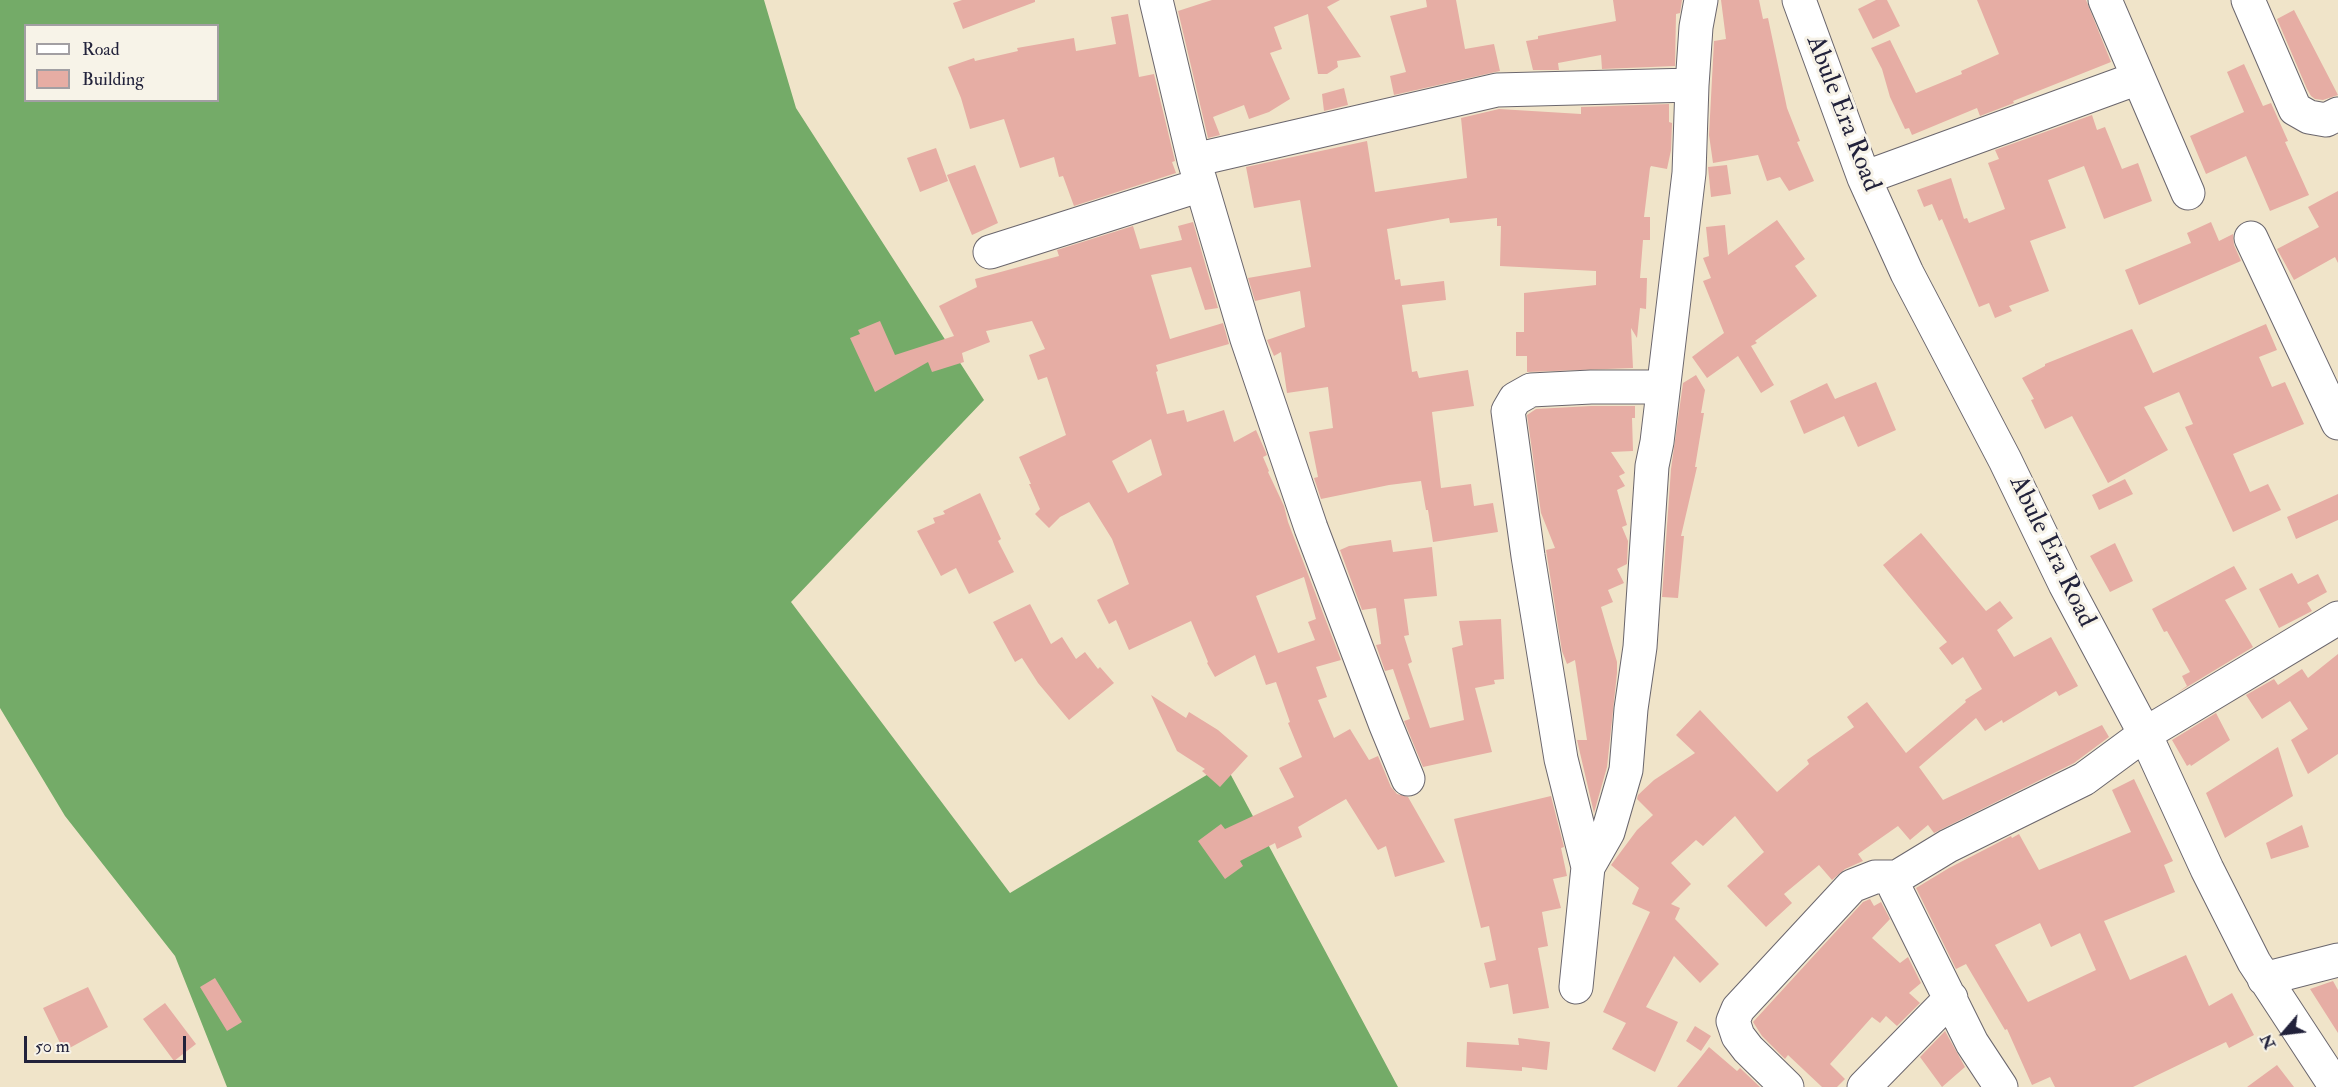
<!DOCTYPE html>
<html>
<head>
<meta charset="utf-8">
<style>
	body { margin:0 }
	#map { position:relative; width:2338px; height:1087px; overflow:hidden; background:#f0e4c9; font-family:"IM FELL Double Pica",serif }
	canvas { display:block }
	.legend { position:absolute; left:24px; top:24px; width:195px; height:78px; box-sizing:border-box; background:#f7f3e8; border:2px solid #a29fa3; margin:0; padding:8px 10px; list-style:none; font-size:18px; color:#22223b }
	.legend li { display:flex; align-items:center; gap:12px; height:30px }
	.legend b { width:30px; border:2px solid #a29fa3 }
	.north { position:absolute; left:2254px; top:1003px; width:60px; height:60px; -webkit-text-stroke:4px #f7f3e8; paint-order:stroke; rotate:242deg; font-size:16px; font-weight:700; line-height:24px; text-align:center; color:#22223b }
	.north::after { content:''; display:block; margin:auto; width:21px; height:27px; background:#22223b; clip-path:polygon(50% 0,100% 100%,50% 72%,0 100%) }
	.scale { position:absolute; left:24px; top:1036px; width:162px; height:27px; box-sizing:border-box; border:3px solid #22223b; border-top:0; padding-left:8px; font-size:18px; line-height:21px; white-space:nowrap; color:#22223b; -webkit-text-stroke:4px #f7f3e8; paint-order:stroke }
</style>
</head>
<body>
<div id="map">
<canvas width="2338" height="1087"></canvas>
<ul class="legend">
<li><b style="height:8px;background:#fff"></b>Road</li>
<li><b style="height:16px;background:#e6ada4"></b>Building</li>
</ul>
<div class="north">N</div>
<div class="scale">50 m</div>
</div>
<script>
const c = document.querySelector('canvas').getContext('2d');
c.lineJoin = 'round';
function fillPath(path, color) {
  c.fillStyle = color;
  c.fill(path, 'evenodd');
}
function poly(rows) {
  const path = new Path2D();
  for (const r of rows) {
    path.moveTo(r[0], r[1]);
    for (let i = 2; i < r.length; i += 2) path.lineTo(r[i], r[i + 1]);
  }
  return path;
}
function trace(path, color, width, dash) {
  c.strokeStyle = color;
  c.lineWidth = width;
  c.lineCap = dash ? 'butt' : 'round';
  c.setLineDash(dash || []);
  c.stroke(path);
}
function label(font, color, halo, rows, align = 'center') {
  c.font = font + ' "IM FELL Double Pica",serif';
  c.lineWidth = 6;
  c.setLineDash([]);
  c.textBaseline = 'middle';
  c.strokeStyle = halo;
  c.fillStyle = color;
  for (const [text, x, y, turn = 0] of rows) {
    c.save();
    c.translate(x, y);
    c.rotate((+turn || 0) * Math.PI / 180);
    c.textAlign = isNaN(turn) ? turn : align;
    if (halo) c.strokeText(text, 0, 0);
    c.fillText(text, 0, 0);
    c.restore();
  }
}
fillPath(poly([
	[0,0,764,0,796,108,984,400,791,602,1010,893,1225,764,1398,1087,227,1087,175,956,65,816,0,708],
	[26,26,218,26,218,100,26,100]
]), '#74ab68');
fillPath(poly([
	[962,0,1035,0,1035,2,963,29,953,3],
	[1212,0,1340,0,1327,7,1361,57,1337,61,1338,67,1327,74,1318,74,1308,14,1274,27,1282,49,1270,53,1290,99,1269,112,1249,119,1244,105,1213,117,1220,135,1208,138,1178,11],
	[1426,0,1456,0,1465,49,1494,44,1500,71,1394,95,1390,76,1406,72,1390,16,1427,7],
	[1613,0,1682,0,1680,13,1676,14,1675,66,1602,69,1601,55,1558,63,1559,70,1533,70,1526,41,1538,39,1538,36,1616,21],
	[1721,0,1759,0,1763,19,1768,18,1787,108,1800,141,1797,142,1814,181,1789,191,1780,177,1767,181,1758,155,1713,163,1709,135,1714,41,1726,39],
	[1876,0,1887,0,1900,26,1873,39,1858,9],
	[1977,0,2086,0,2111,62,2013,101,2014,103,1980,116,1977,108,1912,135,1909,128,1905,129,1890,97,1882,69,1871,48,1890,40,1916,93,1962,74,1961,71,1999,54],
	[2294,10,2338,95,2323,100,2315,99,2311,96,2307,89,2277,19],
	[1128,14,1139,77,1154,74,1175,161,1172,162,1176,173,1074,206,1063,176,1059,177,1054,157,1020,168,1004,119,970,129,961,98,948,67,974,58,975,61,1018,51,1017,48,1074,38,1076,51,1116,44,1111,17],
	[2244,64,2263,106,2271,103,2288,141,2285,142,2309,195,2270,211,2246,156,2206,174,2190,136,2244,112,2227,72],
	[1344,88,1348,105,1324,111,1322,94],
	[1669,104,1669,122,1672,123,1671,150,1667,169,1651,166,1650,168,1644,217,1650,217,1650,240,1643,240,1640,278,1647,278,1646,309,1640,308,1637,338,1631,328,1633,368,1527,372,1527,356,1516,356,1516,332,1524,332,1524,293,1596,285,1596,271,1500,266,1501,226,1497,226,1497,218,1450,223,1449,218,1387,229,1395,280,1400,279,1401,286,1444,281,1446,300,1402,305,1412,372,1417,371,1419,378,1468,370,1474,406,1432,412,1441,488,1471,484,1474,506,1493,503,1498,532,1433,542,1428,510,1426,510,1421,481,1389,485,1321,499,1314,478,1318,477,1309,432,1333,428,1328,387,1287,393,1281,352,1274,356,1267,340,1305,327,1300,291,1255,301,1248,278,1311,267,1300,200,1254,208,1246,167,1367,141,1375,192,1467,178,1461,118,1499,109,1581,114,1581,107],
	[2092,115,2097,130,2105,127,2122,169,2138,163,2152,201,2104,219,2084,166,2048,180,2066,228,2030,241,2049,291,2009,306,2012,311,1995,318,1989,303,1979,307,1942,219,1939,221,1932,204,1924,207,1917,190,1951,178,1964,219,1967,218,1969,223,2005,209,1988,163,1999,159,1995,150],
	[936,148,948,181,920,192,907,158],
	[975,165,998,223,972,235,947,175],
	[1727,165,1731,194,1711,197,1708,167],
	[2338,191,2338,263,2335,257,2294,280,2277,249,2319,227,2308,207],
	[1777,220,1805,259,1795,266,1817,296,1755,341,1757,343,1751,346,1774,385,1761,393,1738,356,1707,378,1692,357,1724,333,1703,281,1711,278,1703,258,1709,256,1706,227,1725,225,1728,255],
	[1193,222,1218,308,1205,310,1191,267,1151,275,1170,339,1223,323,1229,344,1156,365,1158,371,1156,372,1167,414,1184,410,1187,422,1224,410,1234,442,1256,430,1267,455,1263,457,1269,471,1268,472,1284,506,1288,522,1341,660,1316,667,1327,697,1318,700,1334,738,1350,729,1369,760,1378,756,1391,787,1397,794,1408,797,1445,862,1395,877,1386,846,1378,850,1346,799,1298,827,1302,837,1277,849,1275,843,1240,861,1243,866,1225,879,1198,841,1221,824,1225,829,1294,797,1279,768,1302,757,1288,723,1290,722,1276,682,1266,685,1255,655,1215,677,1207,663,1208,662,1191,621,1129,650,1116,620,1109,624,1097,600,1129,584,1112,539,1089,502,1060,517,1049,528,1035,514,1040,509,1029,484,1031,484,1019,457,1066,435,1047,377,1038,380,1029,355,1045,349,1032,321,986,331,990,342,962,353,964,362,932,372,928,362,875,392,850,338,860,334,858,330,880,321,895,355,954,336,939,306,977,287,975,279,1059,256,1057,250,1133,226,1140,249,1182,240,1178,226],
	[1151,439,1162,475,1128,493,1112,461],
	[1304,577,1316,619,1308,622,1315,640,1278,653,1256,596],
	[2211,222,2219,241,2233,234,2234,245,2241,261,2139,305,2125,270,2191,243,2187,233],
	[2266,324,2277,350,2259,357,2272,387,2285,382,2304,424,2233,454,2250,492,2268,484,2281,510,2233,532,2185,427,2193,424,2179,392,2144,407,2168,450,2108,483,2072,416,2045,429,2031,400,2034,399,2022,378,2045,366,2045,364,2132,329,2153,373],
	[1696,375,1705,390,1701,413,1704,413,1695,467,1697,467,1681,536,1684,536,1678,598,1662,597,1671,469,1683,383],
	[1876,382,1896,430,1858,447,1844,416,1804,434,1790,401,1827,383,1835,399],
	[1591,406,1635,406,1635,418,1632,418,1633,451,1611,452,1625,473,1619,476,1625,486,1617,490,1627,525,1622,527,1628,541,1627,564,1617,569,1624,583,1608,590,1613,602,1601,607,1617,662,1617,673,1607,767,1594,813,1577,740,1587,740,1575,660,1567,664,1562,651,1546,550,1555,548,1541,513,1527,415,1536,409],
	[2125,479,2133,494,2099,510,2092,495],
	[980,493,1001,539,998,541,1014,572,969,594,956,568,941,576,917,531,935,523,933,518,945,514,943,511],
	[2338,494,2338,520,2296,539,2287,517],
	[1921,533,1986,611,2000,601,2013,618,1997,630,2014,657,2051,637,2078,686,2059,696,2056,691,2003,723,2002,720,1985,731,1976,718,1919,767,1943,800,2102,725,2109,737,2074,763,1934,833,1928,825,1910,840,1898,826,1858,854,1863,861,1845,869,1832,880,1819,865,1784,894,1792,903,1766,927,1727,886,1764,852,1735,816,1703,846,1696,840,1671,863,1691,884,1671,904,1680,908,1675,919,1719,964,1700,983,1674,956,1646,1007,1678,1022,1655,1072,1612,1049,1626,1023,1603,1012,1650,912,1632,904,1639,888,1611,865,1637,830,1653,815,1637,799,1638,795,1654,780,1695,753,1676,735,1700,710,1777,792,1809,764,1807,760,1854,727,1847,717,1867,702,1906,753,1966,702,1965,700,1982,689,1963,657,1952,665,1939,648,1947,642,1883,565],
	[1391,540,1393,552,1432,547,1437,596,1404,599,1409,635,1404,636,1412,662,1408,664,1430,728,1464,720,1452,648,1463,645,1459,621,1501,619,1504,679,1494,680,1495,684,1475,688,1492,752,1423,767,1404,721,1410,719,1393,669,1385,671,1376,645,1381,644,1376,608,1362,610,1340,550,1349,546],
	[2115,543,2133,581,2110,592,2090,556],
	[2234,566,2247,589,2225,600,2253,647,2177,693,2187,686,2182,676,2190,672,2167,631,2164,632,2152,609],
	[2292,573,2298,584,2318,574,2327,592,2307,603,2312,611,2279,628,2259,589],
	[1030,604,1051,644,1062,637,1076,659,1085,652,1098,669,1100,667,1114,683,1069,720,1038,683,1022,658,1015,662,993,622],
	[2338,654,2338,754,2308,774,2291,740,2308,729,2290,701,2262,719,2246,695,2274,679,2278,685,2302,669,2308,678],
	[1151,695,1186,718,1189,712,1218,730,1248,756,1220,787,1202,771,1205,769,1177,751],
	[2216,713,2230,740,2191,766,2190,764,2187,766,2172,740],
	[2278,747,2293,796,2225,838,2206,793],
	[2134,779,2173,861,2164,865,2175,892,2104,921,2130,980,2186,955,2209,1006,2232,993,2254,1035,2229,1048,2226,1042,2133,1087,2055,1087,2050,1077,2032,1085,2007,1029,2005,1030,1966,964,1956,969,1916,888,1949,868,2011,836,2012,838,2019,834,2039,870,2131,832,2112,790],
	[2040,923,2051,947,2080,933,2096,970,2028,1002,1995,945],
	[1551,796,1564,847,1561,848,1567,876,1553,879,1561,908,1542,912,1548,946,1538,948,1549,1008,1513,1014,1508,984,1490,988,1484,963,1496,960,1489,926,1481,928,1454,819],
	[2302,825,2309,847,2271,859,2266,843],
	[1870,899,1874,906,1881,902,1890,919,1872,938,1900,963,1908,957,1921,983,1909,993,1920,1003,1897,1026,1886,1016,1880,1023,1872,1017,1830,1064,1845,1079,1837,1087,1822,1087,1788,1055,1785,1059,1762,1036,1753,1022,1863,902],
	[215,978,242,1022,227,1031,200,987],
	[2333,981,2338,990,2338,1033,2310,989],
	[88,987,108,1027,64,1051,43,1008],
	[165,1003,196,1044,174,1061,143,1019],
	[1695,1026,1711,1036,1701,1051,1686,1041],
	[1945,1031,1965,1067,1942,1087,1920,1057],
	[1518,1038,1550,1042,1547,1070,1522,1067,1522,1071,1466,1067,1467,1042,1519,1045],
	[1709,1047,1737,1071,1740,1068,1760,1087,1677,1087],
	[2277,1065,2294,1087,2247,1087]
]), '#e6ada4');
const minor = poly([
	[1156,0,1194,160,1247,339,1311,528,1385,723,1408,779],
	[1799,0,1864,178,1907,273,2005,460,2065,584,2145,734,2207,869,2254,962,2336,1087],
	[2105,0,2188,193],
	[2248,0,2295,109,2309,117,2326,120,2338,114],
	[1194,160,1497,90,1692,85],
	[1864,178,2138,78],
	[2251,238,2338,423],
	[990,252,1201,185],
	[1588,867,1561,759,1528,556,1508,411,1515,399,1531,390,1591,387,1663,387],
	[2264,979,2338,960],
	[1576,987,1588,867,1608,832,1626,770,1631,709,1640,647,1652,466,1657,442,1689,173,1692,85,1696,27,1701,0],
	[1787,1087,1748,1049,1738,1036,1733,1021,1738,1009,1852,886,1875,877,1897,877],
	[1864,1087,1951,998],
	[2001,1087,1972,1043,1895,888,1897,877,1948,846,2084,779,2145,734,2338,618]
]);
trace(minor, '#6a666d', 35);
trace(minor, '#fff', 33);
label('26px', '#22223b', '#f7f3e8', [
	["Abule Era Road",1842,114,69],
	["Abule Era Road",2051,552,64]
]);
</script>
</body>
</html>
